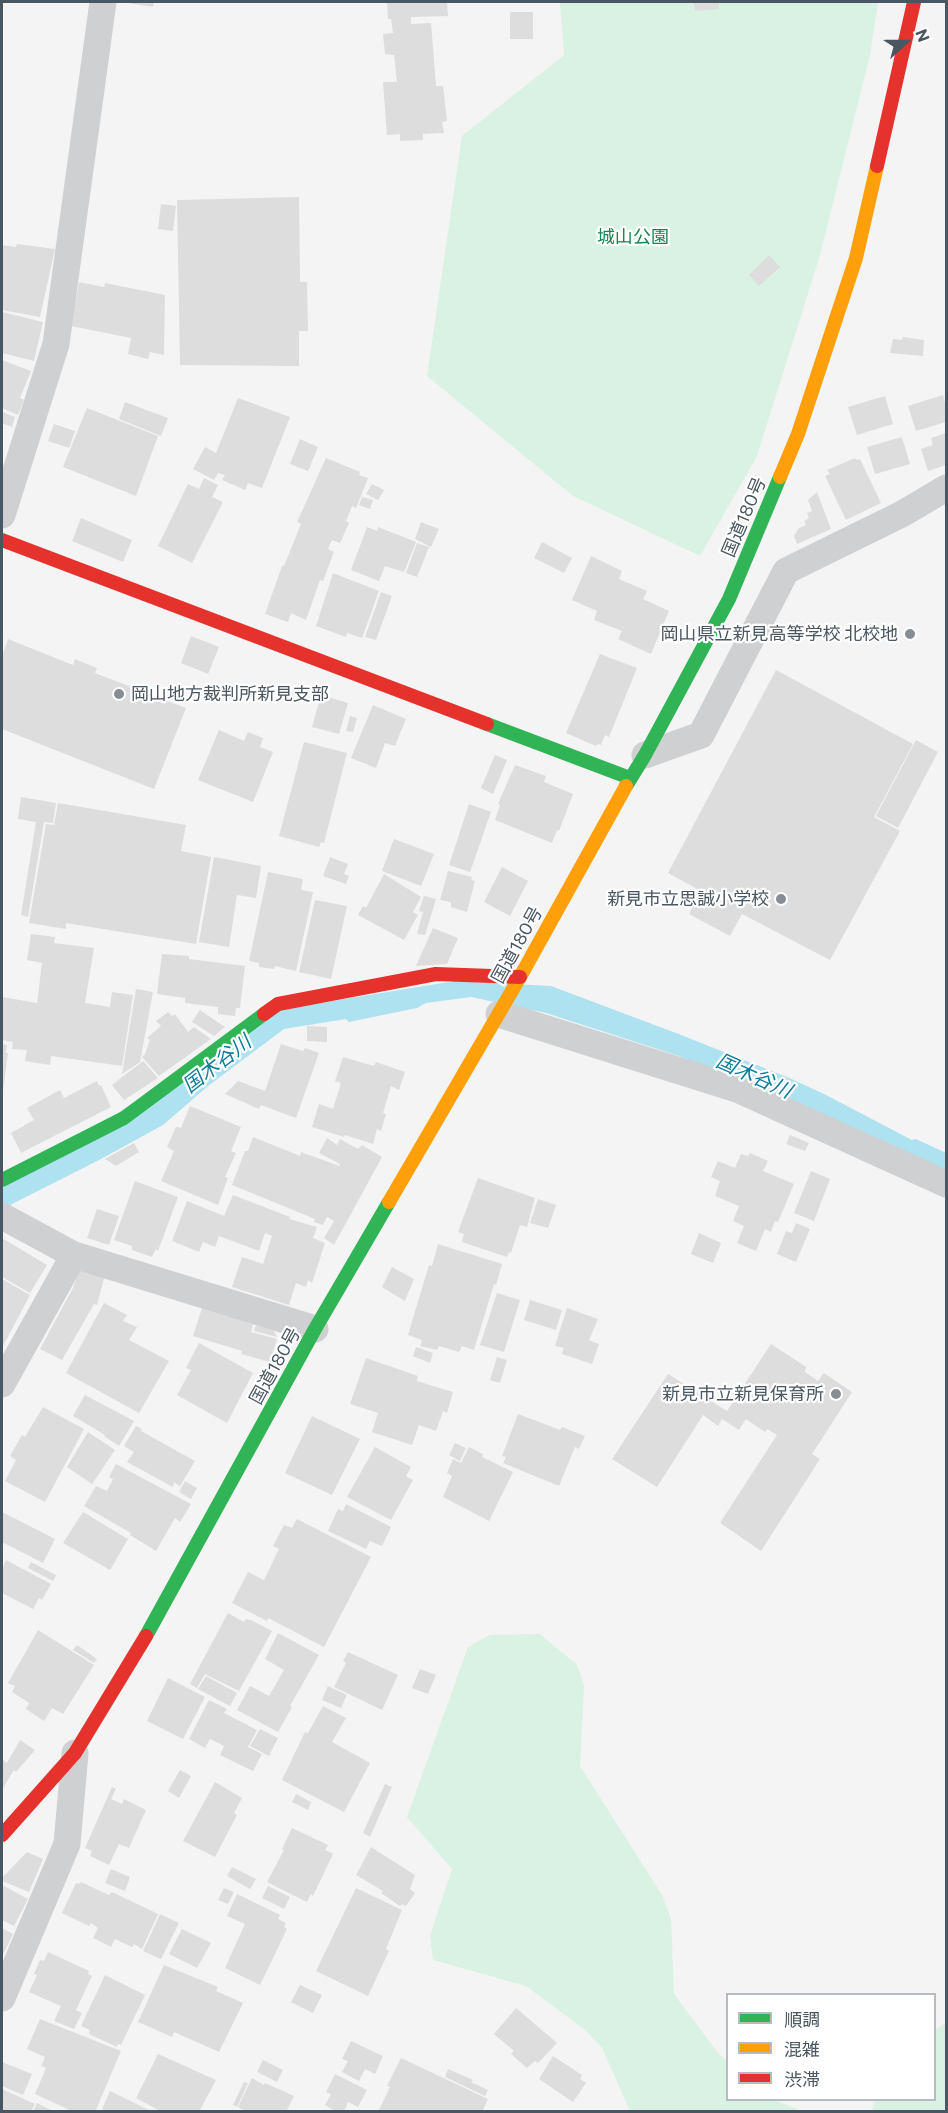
<!DOCTYPE html>
<html>
<head>
<meta charset="utf-8">
<style>
	body { margin:0 }
	#map { position:relative; width:948px; height:2113px; overflow:hidden; background:#f4f4f4; font-family:Commissioner,"Noto Sans JP",sans-serif }
	canvas { display:block }
	.frame { position:absolute; inset:0; border:3px solid #4a5661; pointer-events:none }
	.legend { position:absolute; left:726px; top:1993px; width:210px; height:108px; box-sizing:border-box; background:#fff; border:2px solid #b7bbc0; margin:0; padding:8px 10px; list-style:none; font-size:18px; color:#4a5661 }
	.legend li { display:flex; align-items:center; gap:12px; height:30px }
	.legend b { width:30px; border:2px solid #b7bbc0 }
	.north { position:absolute; left:876px; top:12px; width:60px; height:60px; -webkit-text-stroke:4px #fff; paint-order:stroke; rotate:69deg; font-size:16px; font-weight:700; line-height:24px; text-align:center; color:#4a5661 }
	.north::after { content:''; display:block; margin:auto; width:21px; height:27px; background:#4a5661; clip-path:polygon(50% 0,100% 100%,50% 72%,0 100%) }
</style>
</head>
<body>
<div id="map">
<canvas width="948" height="2113"></canvas>
<div class="frame"></div>
<ul class="legend">
<li><b style="height:8px;background:#30b455"></b>順調</li>
<li><b style="height:8px;background:#ff9f0a"></b>混雑</li>
<li><b style="height:8px;background:#e5322d"></b>渋滞</li>
</ul>
<div class="north">N</div>
</div>
<script>
const c = document.querySelector('canvas').getContext('2d');
c.lineJoin = 'round';
function fillPath(path, color) {
  c.fillStyle = color;
  c.fill(path, 'evenodd');
}
function poly(rows) {
  const path = new Path2D();
  for (const r of rows) {
    path.moveTo(r[0], r[1]);
    for (let i = 2; i < r.length; i += 2) path.lineTo(r[i], r[i + 1]);
  }
  return path;
}
function trace(path, color, width, dash) {
  c.strokeStyle = color;
  c.lineWidth = width;
  c.lineCap = dash ? 'butt' : 'round';
  c.setLineDash(dash || []);
  c.stroke(path);
}
function label(font, color, halo, rows, align = 'center') {
  c.font = font + ' Commissioner,"Noto Sans JP",sans-serif';
  c.lineWidth = 4.5;
  c.setLineDash([]);
  c.textBaseline = 'middle';
  c.strokeStyle = halo;
  c.fillStyle = color;
  for (const [text, x, y, turn = 0] of rows) {
    c.save();
    c.translate(x, y);
    c.rotate((+turn || 0) * Math.PI / 180);
    c.textAlign = isNaN(turn) ? turn : align;
    if (halo) c.strokeText(text, 0, 0);
    c.fillText(text, 0, 0);
    c.restore();
  }
}
fillPath(poly([
	[560,2,878,2,870,55,820,255,757,456,700,556,573,496,427,376,462,136,564,55],
	[540,1634,577,1665,584,1686,580,1766,662,1895,671,1919,674,1994,718,2053,727,2061,728,2100,774,2100,802,2111,630,2111,602,2048,585,2030,526,1986,433,1960,430,1936,452,1869,407,1817,468,1647,490,1635],
	[946,2023,946,2111,872,2111,875,2100,934,2100,935,2030]
]), '#d9f2e3');
fillPath(poly([
	[455,981,551,986,676,1033,787,1077,824,1094,912,1140,916,1139,946,1153,946,1177,796,1106,679,1056,546,1013,471,997,426,1003,417,1008,349,1022,346,1019,284,1029,208,1086,163,1125,101,1159,12,1204,2,1212,2,1188,277,1010]
]), '#aee2f0');
fillPath(poly([
	[122,2,154,2,153,7],
	[387,2,447,2,448,16,411,17,411,24,431,23,436,86,443,86,447,121,442,122,444,133,423,134,423,140,400,141,400,134,387,135,383,82,397,82,394,55,385,54,383,34,393,33,391,19,388,19],
	[694,2,719,2,719,9,695,11],
	[510,12,533,12,533,39,510,39],
	[299,197,300,282,307,282,308,331,299,331,299,366,180,365,177,200],
	[161,204,176,206,173,231,158,229],
	[17,244,55,249,40,317,2,310,2,245,16,247],
	[769,255,780,267,759,286,749,275],
	[79,282,104,287,105,283,165,295,164,355,150,352,148,359,128,354,131,338,71,326],
	[2,312,43,322,34,361,2,353],
	[903,337,924,340,923,356,890,353,893,339,902,340],
	[2,360,31,371,20,398,24,400,18,415,2,408],
	[943,395,946,406,946,422,916,431,908,406],
	[885,396,893,424,857,435,848,407],
	[238,398,290,417,262,488,248,483,245,490,222,480,225,475,218,473,214,480,193,469,205,447,216,453],
	[125,402,168,418,161,436,119,419],
	[87,408,158,436,136,496,63,467],
	[2,412,15,417,12,427,2,423],
	[54,424,75,431,69,448,48,441],
	[946,433,946,465,928,471,921,449,933,445,931,438],
	[902,437,910,464,875,474,867,447],
	[300,439,318,447,308,471,290,464],
	[326,458,360,472,359,475,368,478,356,508,352,506,346,521,349,523,340,543,332,540,328,549,334,552,323,581,320,580,306,620,291,613,288,622,265,614,282,566,284,566,301,524,297,522],
	[855,458,856,460,860,459,881,503,846,520,825,476,830,474,827,470],
	[204,478,218,485,212,497,223,502,192,563,158,546,188,484,199,489],
	[372,484,384,490,378,500,366,494],
	[817,492,831,529,797,544,794,536,799,528,806,525,804,521,809,518,807,513,812,511,808,500],
	[362,497,373,500,370,509,359,505],
	[81,518,132,540,123,562,72,541],
	[421,522,439,529,431,547,415,539],
	[367,527,377,531,378,527,416,542,404,572,385,566,379,581,351,570],
	[542,542,572,558,564,573,534,558],
	[417,543,429,547,417,577,406,573],
	[591,556,622,571,619,579,647,591,643,599,669,611,651,654,618,639,622,631,594,620,597,611,572,600],
	[333,573,379,591,362,638,347,633,346,637,316,626],
	[381,592,392,596,376,640,365,637],
	[191,636,219,647,208,674,181,663],
	[8,639,73,665,75,659,97,668,95,673,186,708,154,789,2,729,2,656],
	[600,654,637,668,609,737,605,735,601,745,598,744,596,746,566,733],
	[776,670,913,744,874,817,900,831,830,960,742,914,730,936,689,914,701,891,668,873],
	[321,695,348,703,339,734,312,727],
	[373,705,406,719,395,746,385,743,376,768,351,758],
	[350,716,357,718,353,732,346,731],
	[219,730,244,741,248,732,263,738,260,747,273,752,253,802,198,780],
	[916,740,938,752,898,828,876,816],
	[304,742,347,753,324,843,321,842,319,847,279,836],
	[495,755,507,760,493,794,481,788],
	[515,765,546,776,544,782,573,794,559,831,557,830,552,843,495,820,500,805,498,804],
	[21,797,56,803,53,823,44,822,28,917,21,915,36,822,18,819],
	[58,803,186,825,181,851,211,857,196,944,66,923,66,929,29,923,46,824,54,825],
	[469,804,491,812,470,872,449,865],
	[394,839,434,854,421,886,382,871],
	[214,857,261,866,256,898,237,895,229,947,199,942],
	[330,857,348,864,344,874,349,876,346,884,323,876],
	[502,867,528,881,510,916,484,902],
	[448,871,472,877,471,880,475,881,467,912,451,907,451,902,440,900],
	[268,872,303,879,301,890,313,892,296,971,275,966,274,969,259,967,259,963,249,961],
	[384,874,421,897,413,912,418,915,404,940,358,915,363,906,366,908],
	[424,896,436,899,425,935,417,934,423,912,419,911],
	[315,900,347,906,331,979,299,972],
	[433,928,458,938,447,964,416,966],
	[31,934,55,937,54,943,94,948,85,1003,110,1007,112,992,133,995,122,1066,51,1056,50,1065,25,1061,27,1050,12,1049,13,1042,2,1040,2,997,37,1003,42,963,27,960],
	[162,954,189,956,189,959,245,966,240,1008,236,1008,235,1016,218,1014,218,1007,185,1003,185,998,157,994],
	[136,989,153,992,140,1062,122,1074],
	[200,1010,225,1027,214,1036,192,1022],
	[168,1012,172,1016,175,1014,188,1032,194,1027,211,1039,159,1076,142,1057,145,1054,150,1040,147,1038,161,1026,156,1021],
	[307,1026,327,1027,327,1042,307,1041],
	[2,1044,7,1045,6,1053,8,1053,3,1091],
	[281,1044,303,1051,305,1048,319,1053,296,1118,261,1105,259,1109,225,1094,238,1081,265,1091],
	[343,1057,374,1066,376,1062,405,1072,399,1090,391,1086,383,1113,386,1114,381,1131,377,1129,373,1144,345,1135,344,1137,312,1127,319,1104,333,1109,341,1083,335,1081],
	[143,1061,158,1078,124,1100,112,1085],
	[97,1081,99,1086,101,1085,111,1107,21,1153,11,1133,34,1120,27,1108,60,1090,64,1098],
	[190,1106,241,1127,231,1151,236,1153,225,1177,228,1178,218,1205,161,1181,174,1151,167,1147,176,1127,181,1128],
	[790,1135,809,1143,805,1151,786,1144],
	[253,1137,300,1156,301,1152,339,1166,340,1164,319,1153,327,1138,337,1145,340,1139,358,1149,362,1145,382,1157,334,1245,324,1238,334,1221,327,1217,323,1225,314,1222,315,1219,232,1185,245,1151,248,1151],
	[134,1143,139,1152,116,1166,105,1159],
	[750,1153,768,1161,763,1171,794,1184,778,1222,775,1221,771,1232,765,1229,756,1251,737,1243,744,1226,733,1221,739,1206,715,1196,720,1181,711,1177,718,1161,735,1168,741,1154,748,1156],
	[811,1171,830,1179,814,1221,794,1213],
	[478,1178,535,1198,527,1227,520,1225,511,1253,509,1252,507,1257,462,1242,464,1234,458,1232],
	[135,1181,178,1197,158,1251,156,1249,152,1257,132,1250,132,1246,114,1240],
	[233,1195,290,1217,289,1219,317,1227,313,1238,325,1243,312,1283,308,1280,306,1287,296,1283,289,1305,232,1287,242,1257,263,1264,272,1236,265,1233,259,1251,219,1236,215,1247,203,1242,199,1252,172,1241,187,1201,224,1216],
	[538,1199,556,1205,548,1228,530,1223],
	[97,1209,119,1216,109,1245,87,1238],
	[796,1223,810,1229,796,1262,777,1254,786,1231,792,1233],
	[699,1233,721,1243,713,1263,691,1254],
	[2,1238,47,1265,30,1293,2,1277],
	[438,1244,502,1264,496,1285,494,1284,474,1350,462,1346,459,1352,439,1346,437,1350,420,1346,422,1340,408,1335,429,1265,432,1266],
	[392,1267,414,1279,405,1301,382,1287],
	[79,1270,104,1278,97,1305,94,1304,62,1360,40,1349,73,1288],
	[2,1279,30,1295,3,1346,2,1345],
	[497,1293,520,1300,504,1352,480,1345],
	[530,1300,562,1310,556,1330,524,1320],
	[104,1303,127,1315,123,1321,137,1327,129,1340,169,1361,139,1413,66,1373],
	[202,1308,253,1324,251,1332,277,1339,270,1362,241,1354,242,1351,193,1336],
	[567,1308,598,1319,589,1340,599,1344,592,1364,562,1354,564,1348,555,1346],
	[256,1325,273,1329,277,1337,254,1331],
	[199,1343,253,1373,227,1423,177,1395,191,1370,186,1368],
	[771,1344,806,1367,805,1372,818,1381,824,1373,852,1392,812,1454,820,1459,761,1551,720,1523,777,1435,767,1429,765,1432,746,1419,739,1430,722,1419,718,1426,703,1415,657,1487,612,1459,668,1374,727,1411],
	[416,1347,433,1353,430,1363,413,1356],
	[497,1357,507,1360,500,1383,490,1380],
	[366,1358,418,1376,417,1381,453,1392,447,1413,443,1411,436,1431,419,1425,412,1445,372,1432,378,1413,350,1404],
	[85,1395,134,1421,119,1446,104,1436,105,1435,73,1416],
	[43,1407,84,1429,45,1502,5,1481,16,1460,10,1456,22,1435,25,1437],
	[518,1414,560,1430,562,1427,585,1436,579,1449,575,1447,559,1486,503,1463,506,1457,502,1456],
	[312,1416,360,1439,332,1495,285,1473],
	[136,1426,142,1429,141,1431,195,1461,180,1486,174,1482,173,1487,127,1462,134,1452,124,1446],
	[88,1432,115,1450,92,1484,67,1467],
	[455,1443,466,1448,460,1461,449,1455],
	[375,1447,411,1467,406,1476,413,1480,391,1520,347,1497],
	[469,1447,483,1454,482,1457,513,1472,489,1521,443,1497,452,1476,447,1473,453,1459,461,1463],
	[116,1464,191,1504,180,1522,175,1518,156,1551,130,1535,131,1533,84,1506,96,1486,107,1491,113,1479,109,1477],
	[185,1481,197,1488,191,1499,179,1492],
	[346,1504,391,1527,382,1546,370,1541,366,1549,328,1531,338,1509,343,1511],
	[2,1512,55,1539,43,1563,2,1542],
	[83,1512,128,1539,110,1570,63,1543],
	[297,1519,371,1557,324,1647,268,1618,267,1621,232,1603,248,1572,264,1580,279,1549,273,1546,284,1525,292,1528],
	[6,1560,51,1584,42,1600,39,1598,33,1609,2,1593,2,1570],
	[31,1562,56,1575,53,1581,28,1568],
	[228,1613,244,1622,246,1619,251,1620,272,1631,239,1691,205,1674,197,1688,190,1684],
	[38,1630,94,1665,63,1714,52,1708,44,1721,26,1709,29,1703,12,1692,15,1686,8,1683],
	[278,1633,319,1655,290,1706,292,1707,278,1732,237,1710,250,1686,269,1696,284,1670,265,1659],
	[77,1645,97,1659,94,1663,73,1650],
	[348,1652,398,1675,382,1710,334,1687,346,1663,343,1661],
	[420,1669,436,1675,428,1694,412,1688],
	[206,1676,237,1693,230,1706,198,1689],
	[168,1678,205,1697,183,1739,147,1721],
	[328,1686,347,1695,341,1708,322,1700],
	[209,1700,227,1709,224,1713,257,1730,248,1747,262,1754,253,1771,220,1755,224,1746,210,1739,205,1748,189,1739],
	[323,1706,346,1718,332,1742,370,1763,344,1812,282,1780,305,1732,308,1733],
	[260,1729,278,1738,269,1756,250,1746],
	[20,1740,35,1750,16,1772,14,1770,2,1790,2,1759,7,1763],
	[180,1770,191,1776,179,1798,168,1791],
	[215,1782,242,1798,234,1813,237,1815,215,1857,183,1841],
	[385,1784,392,1787,370,1837,363,1833],
	[112,1787,116,1789,111,1799,122,1804,124,1799,146,1810,129,1848,119,1844,109,1865,90,1856,92,1851,85,1848],
	[296,1794,311,1802,308,1810,292,1802],
	[292,1828,328,1845,325,1850,333,1854,313,1896,311,1894,307,1902,267,1882,284,1850,282,1849],
	[371,1847,415,1875,410,1889,415,1893,406,1906,402,1904,400,1906,381,1893,383,1891,356,1875],
	[27,1852,43,1859,29,1892,2,1881,2,1878],
	[232,1867,256,1879,250,1889,227,1876],
	[111,1869,130,1877,125,1891,105,1883],
	[81,1882,109,1895,112,1892,158,1914,142,1949,134,1944,132,1947,115,1939,111,1947,93,1938,98,1928,91,1923,89,1926,62,1913,76,1883,79,1884],
	[2,1885,28,1899,14,1926,2,1920],
	[268,1886,290,1897,284,1909,262,1898],
	[224,1888,234,1892,228,1904,218,1900],
	[356,1888,402,1910,386,1949,389,1951,368,1996,316,1971],
	[237,1894,280,1915,278,1919,286,1923,284,1927,287,1929,260,1985,225,1968,245,1924,227,1916],
	[160,1914,179,1923,161,1959,143,1951],
	[2,1928,13,1934,2,1957],
	[182,1929,211,1943,197,1968,169,1954],
	[48,1952,89,1971,88,1974,92,1976,76,2010,82,2013,74,2029,54,2021,61,2006,29,1992,37,1975,34,1974,40,1960,44,1961],
	[164,1965,218,1987,216,1991,243,2003,219,2052,174,2032,172,2037,138,2022],
	[105,1975,145,1995,121,2045,118,2044,117,2047,89,2034,90,2030,81,2026],
	[300,1985,322,1995,313,2013,291,2002],
	[516,2008,557,2043,538,2063,535,2061,527,2068,511,2054,514,2051,494,2034],
	[40,2019,121,2051,95,2112,74,2112,35,2094,46,2068,41,2066,45,2057,27,2049],
	[351,2041,383,2056,375,2074,365,2069,359,2081,342,2072,348,2061,342,2059],
	[158,2054,216,2080,199,2112,162,2112,136,2098],
	[553,2056,582,2075,580,2079,586,2083,573,2102,539,2079],
	[401,2058,488,2099,482,2112,378,2112,390,2087,387,2086],
	[263,2060,283,2070,277,2082,257,2072],
	[2,2062,32,2074,23,2095,2,2086],
	[448,2069,473,2080,471,2082,488,2090,485,2096,445,2077],
	[335,2074,367,2090,358,2107,348,2102,344,2112,337,2112,325,2105,331,2094,326,2092],
	[252,2078,264,2085,265,2083,294,2096,286,2112,247,2112,238,2107],
	[244,2082,248,2083,237,2107,233,2105],
	[2,2089,35,2104,31,2112,2,2112],
	[110,2091,153,2112,106,2112,102,2109],
	[37,2103,55,2112,33,2112]
]), '#ddddde');
trace(poly([
	[2,515,56,344,103,2],
	[645,755,701,735,786,571,902,514,946,488],
	[499,1014,737,1089,946,1184],
	[2,1216,74,1255,315,1329],
	[2,1384,74,1255],
	[2,1998,67,1844,75,1753]
]), '#ced0d2', 27);
trace(poly([
	[487,724,630,778],
	[626,786,645,755,729,599,780,477],
	[2,1180,124,1118,264,1014],
	[146,1636,315,1329,389,1202]
]), '#30b455', 14);
trace(poly([
	[780,477,798,434,856,258,877,166],
	[389,1202,520,977,626,786]
]), '#ff9f0a', 14);
trace(poly([
	[877,166,914,2],
	[2,540,487,724],
	[264,1014,278,1004,436,974,520,977],
	[2,1835,75,1753,146,1636]
]), '#e5322d', 14);
for (const [x, y, r, color] of [
	[910,634,6,"#868d94"],
	[119,694,6,"#868d94"],
	[781,899,6,"#868d94"],
	[836,1394,6,"#868d94"]
]) {
  const dot = new Path2D();
  dot.arc(x, y, r, 0, 2 * Math.PI);
  c.fillStyle = color;
  c.fill(dot);
  trace(dot, '#fff', 2);
}
label('18px', '#17864f', '#fff', [
	["城山公園",633,237]
]);
label('18px', '#4a5661', '#fff', [
	["国道180号",744,517,-67],
	["国道180号",517,945,-61],
	["国道180号",275,1366,-61]
]);
label('18px', '#4a5661', '#fff', [
	["岡山県立新見高等学校 北校地",898,634],
	["岡山地方裁判所新見支部",131,694,"left"],
	["新見市立思誠小学校",769,899],
	["新見市立新見保育所",824,1394]
], 'right');
label('italic 20px', '#0c7c9b', '#fff', [
	["国木谷川",217,1064,-38],
	["国木谷川",754,1076,24]
]);
</script>
</body>
</html>
